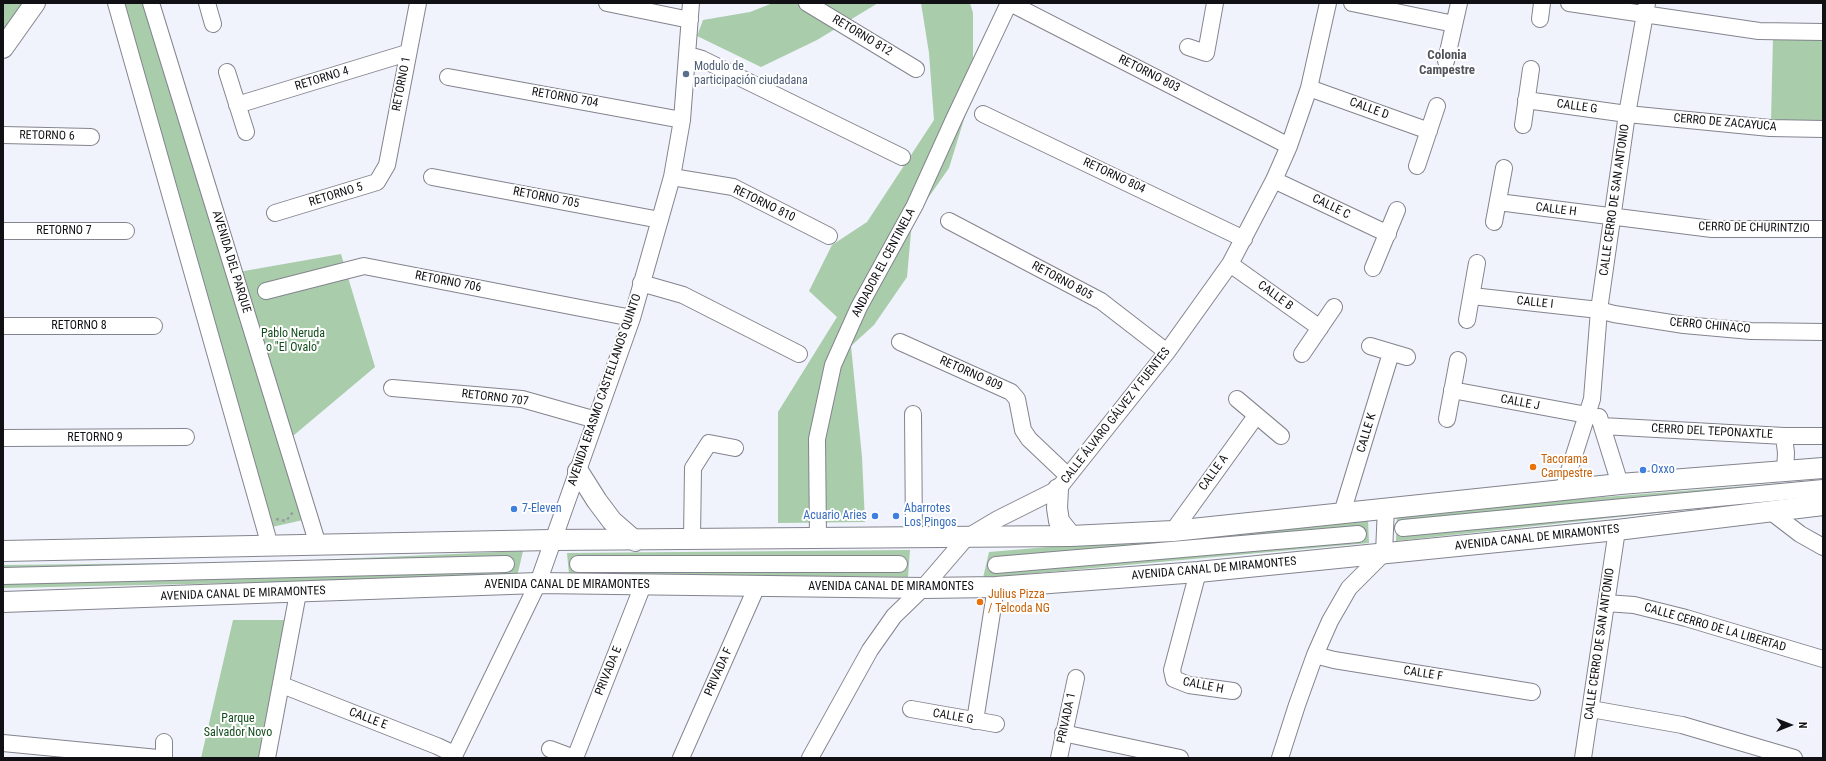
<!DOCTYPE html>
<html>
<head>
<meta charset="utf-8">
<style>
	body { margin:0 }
	#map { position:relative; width:1826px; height:761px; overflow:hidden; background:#f0f2fc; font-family:"Roboto Condensed",sans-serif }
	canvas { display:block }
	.frame { position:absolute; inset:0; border:4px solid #111115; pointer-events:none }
	.north { position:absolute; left:1770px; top:705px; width:40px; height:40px; -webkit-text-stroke:3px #fff; paint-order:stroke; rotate:90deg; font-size:11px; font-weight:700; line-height:16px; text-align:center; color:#111115 }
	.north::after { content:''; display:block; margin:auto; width:14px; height:18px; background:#111115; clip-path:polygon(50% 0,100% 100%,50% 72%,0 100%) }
</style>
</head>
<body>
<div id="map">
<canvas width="1826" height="761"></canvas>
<div class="frame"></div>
<div class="north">N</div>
</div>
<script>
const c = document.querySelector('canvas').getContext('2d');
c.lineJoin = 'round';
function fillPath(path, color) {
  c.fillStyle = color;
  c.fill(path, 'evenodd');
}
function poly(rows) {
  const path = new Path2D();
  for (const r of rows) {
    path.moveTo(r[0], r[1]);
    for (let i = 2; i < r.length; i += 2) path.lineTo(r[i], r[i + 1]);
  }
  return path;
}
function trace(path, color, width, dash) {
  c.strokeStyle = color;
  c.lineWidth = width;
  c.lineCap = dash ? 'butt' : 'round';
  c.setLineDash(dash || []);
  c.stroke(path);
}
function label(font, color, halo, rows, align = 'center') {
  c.font = font + ' "Roboto Condensed",sans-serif';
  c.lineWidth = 4;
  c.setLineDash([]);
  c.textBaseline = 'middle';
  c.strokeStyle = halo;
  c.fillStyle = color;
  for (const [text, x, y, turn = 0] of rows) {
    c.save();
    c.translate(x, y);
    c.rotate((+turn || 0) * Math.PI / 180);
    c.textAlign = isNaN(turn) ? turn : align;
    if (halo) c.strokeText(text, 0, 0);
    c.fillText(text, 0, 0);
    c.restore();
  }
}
fillPath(poly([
	[3,3,31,3,3,40],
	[120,3,147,3,227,274,341,254,375,367,281,446,303,520,272,527],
	[773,3,878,3,817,40,761,67,697,36,703,20,750,12],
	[921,3,970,3,973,13,973,90,949,168,912,221,907,277,874,325,851,346,862,457,865,522,778,523,778,412,837,317,809,291,832,245,867,222,934,120,929,53],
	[1773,37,1823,39,1823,122,1771,122],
	[1823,480,1823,495,1396,541,1397,515,1553,501],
	[1368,520,1369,543,983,578,989,552],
	[910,550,908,577,569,574,567,553],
	[523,551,517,577,3,588,3,565,268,562],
	[233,620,292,620,261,758,201,758]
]), '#a9ccaa');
const minor = poly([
	[116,3,270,546],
	[151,3,318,545],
	[207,3,213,24],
	[607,3,690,20],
	[807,3,916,69],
	[1010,3,1289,146],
	[1352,3,1454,24],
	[1569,3,1759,31,1823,32],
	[1540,19,1542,3],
	[1188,47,1206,53,1215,3],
	[688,55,702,59,902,157],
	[1446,61,1459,3],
	[227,72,246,132],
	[448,77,682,120],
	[1309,88,1429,131],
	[1526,100,1627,114,1770,128,1823,129],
	[237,105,407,53],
	[983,114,1244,239],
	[1523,125,1531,69],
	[3,135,91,137],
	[1417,166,1437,106],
	[432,177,660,220],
	[672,177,733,187,829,236],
	[1274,180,1388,234],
	[1498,202,1712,229,1823,229],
	[275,213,377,182,387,165,418,3],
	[949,221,1101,301,1167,352],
	[1494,222,1504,168],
	[3,231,126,231],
	[1230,264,1320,328],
	[1373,268,1397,210],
	[641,283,683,295,799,354],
	[266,291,364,266,632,318],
	[1472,296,1599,310,1614,314,1684,325,1751,331,1823,332],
	[1467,320,1477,263],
	[3,326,154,326],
	[900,342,1011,392,1017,399,1023,430,1029,439,1068,476],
	[1370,346,1407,357],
	[1302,354,1334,307],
	[392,388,522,399,596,420],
	[1452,390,1587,415],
	[1237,399,1281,436],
	[913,414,914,538],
	[1599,417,1620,484],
	[1447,419,1458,360],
	[1602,426,1784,436,1823,436],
	[1784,436,1786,453,1785,472],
	[3,438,186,437],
	[1563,490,1592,399,1599,310,1627,114,1647,3],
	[1770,511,1800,534,1823,547],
	[1342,513,1391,353],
	[1403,528,1823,488],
	[1173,531,1256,416],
	[692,539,693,468,709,443,735,448],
	[818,539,817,439,833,365,859,307,915,205,954,119,1009,3],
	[578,564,899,564],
	[996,565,1358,534],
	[1198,572,1172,670,1174,679,1189,685,1233,691],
	[3,576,506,564],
	[1606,603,1634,605,1686,618,1823,659],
	[1315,655,1334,660,1532,692],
	[282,685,437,746,454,754],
	[911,709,996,724],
	[1591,709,1682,725,1794,758],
	[975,721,996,587],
	[1063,733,1180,758],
	[3,743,158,758],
	[550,749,574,758],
	[164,758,164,742],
	[267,758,298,593],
	[453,758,538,583,632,318,672,177,682,120,691,3],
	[575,758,643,585],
	[681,758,757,586],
	[810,758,870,650,894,616,923,588,966,538,998,519,1058,489,1167,352,1230,264,1274,180,1289,146,1309,88,1328,3],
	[1059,758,1076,678],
	[1280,758,1297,705,1315,655,1330,621,1349,588,1384,553,1386,507],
	[1583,758,1617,530]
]);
const major = poly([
	[3,48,35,3],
	[578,471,597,501,612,521,635,541],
	[1058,489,1057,508,1059,521,1071,536],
	[3,551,552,540,1071,536,1173,531,1620,484,1823,468],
	[3,602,538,583,923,588,996,587,1198,572,1617,530,1823,505]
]);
trace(minor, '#83848e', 18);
trace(major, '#83848e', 22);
trace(poly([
	[752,3,752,4],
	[276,519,286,521,293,512]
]), '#9b9da4', 2.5, [3, 3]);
trace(minor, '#fff', 16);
trace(major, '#fff', 20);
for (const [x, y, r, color] of [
	[686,74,4,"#5c6f8a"],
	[1533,467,4,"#e8710a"],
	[1643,470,4,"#3f7fe0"],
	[514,509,4,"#3f7fe0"],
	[875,516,4,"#3f7fe0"],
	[896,516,4,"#3f7fe0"],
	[980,602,4,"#e8710a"]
]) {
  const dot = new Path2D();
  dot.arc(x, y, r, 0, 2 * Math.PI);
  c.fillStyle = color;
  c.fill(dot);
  trace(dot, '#fff', 1.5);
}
label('12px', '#111115', '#fff', [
	["RETORNO 812",862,36,31],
	["RETORNO 803",1149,74,27],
	["RETORNO 4",322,79,-17],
	["RETORNO 1",402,84,-79],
	["RETORNO 704",565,98,10],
	["CALLE G",1577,107,8],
	["CALLE D",1369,109,20],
	["CERRO DE ZACAYUCA",1725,123,5],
	["RETORNO 6",47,136,1],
	["RETORNO 804",1114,176,25],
	["RETORNO 5",336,195,-17],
	["RETORNO 705",546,198,11],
	["CALLE CERRO DE SAN ANTONIO",1615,200,-82],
	["RETORNO 810",764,204,26],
	["CALLE C",1331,207,26],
	["CALLE H",1556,210,7],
	["CERRO DE CHURINTZIO",1754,228,1],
	["RETORNO 7",64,231],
	["AVENIDA DEL PARQUE",231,262,73],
	["ANDADOR EL CENTINELA",884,263,-62],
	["RETORNO 805",1062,281,28],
	["RETORNO 706",448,282,11],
	["CALLE B",1275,296,36],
	["CALLE I",1535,303,6],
	["RETORNO 8",79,326],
	["CERRO CHINACO",1710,326,5],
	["RETORNO 809",971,374,24],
	["AVENIDA ERASMO CASTELLANOS QUINTO",605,390,-71],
	["RETORNO 707",495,398,7],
	["CALLE J",1520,403,11],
	["CALLE ÁLVARO GÁLVEZ Y FUENTES",1116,416,-52],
	["CERRO DEL TEPONAXTLE",1712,432,3],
	["CALLE K",1367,433,-73],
	["RETORNO 9",95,438],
	["CALLE A",1214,473,-54],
	["AVENIDA CANAL DE MIRAMONTES",1537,538,-6],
	["AVENIDA CANAL DE MIRAMONTES",1214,569,-5],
	["AVENIDA CANAL DE MIRAMONTES",567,585],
	["AVENIDA CANAL DE MIRAMONTES",891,587],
	["AVENIDA CANAL DE MIRAMONTES",243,594,-2],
	["CALLE CERRO DE LA LIBERTAD",1715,628,16],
	["CALLE CERRO DE SAN ANTONIO",1600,644,-82],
	["PRIVADA E",609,671,-68],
	["PRIVADA F",719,672,-66],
	["CALLE F",1423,674,9],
	["CALLE H",1203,686,11],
	["CALLE G",953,717,10],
	["PRIVADA 1",1067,718,-78],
	["CALLE E",368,719,21]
]);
label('12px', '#4e5e75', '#fff', [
	["Modulo de",694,67],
	["participación ciudadana",694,81]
], 'left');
label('12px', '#114c1c', '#fff', [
	["Pablo Neruda",293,334],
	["o \"El Ovalo\"",293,348],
	["Parque",238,719],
	["Salvador Novo",238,733]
]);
label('12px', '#c56008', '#fff', [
	["Tacorama",1541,460],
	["Campestre",1541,474],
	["Julius Pizza",988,595],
	["/ Telcoda NG",988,609]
], 'left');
label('12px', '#366cbe', '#fff', [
	["Oxxo",1651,470],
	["7-Eleven",522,509],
	["Abarrotes",904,509],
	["Los Pingos",904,523],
	["Acuario Aries",867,516,"right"]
], 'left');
label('bold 13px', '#52545c', '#fff', [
	["Colonia",1447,56],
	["Campestre",1447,71]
]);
</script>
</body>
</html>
